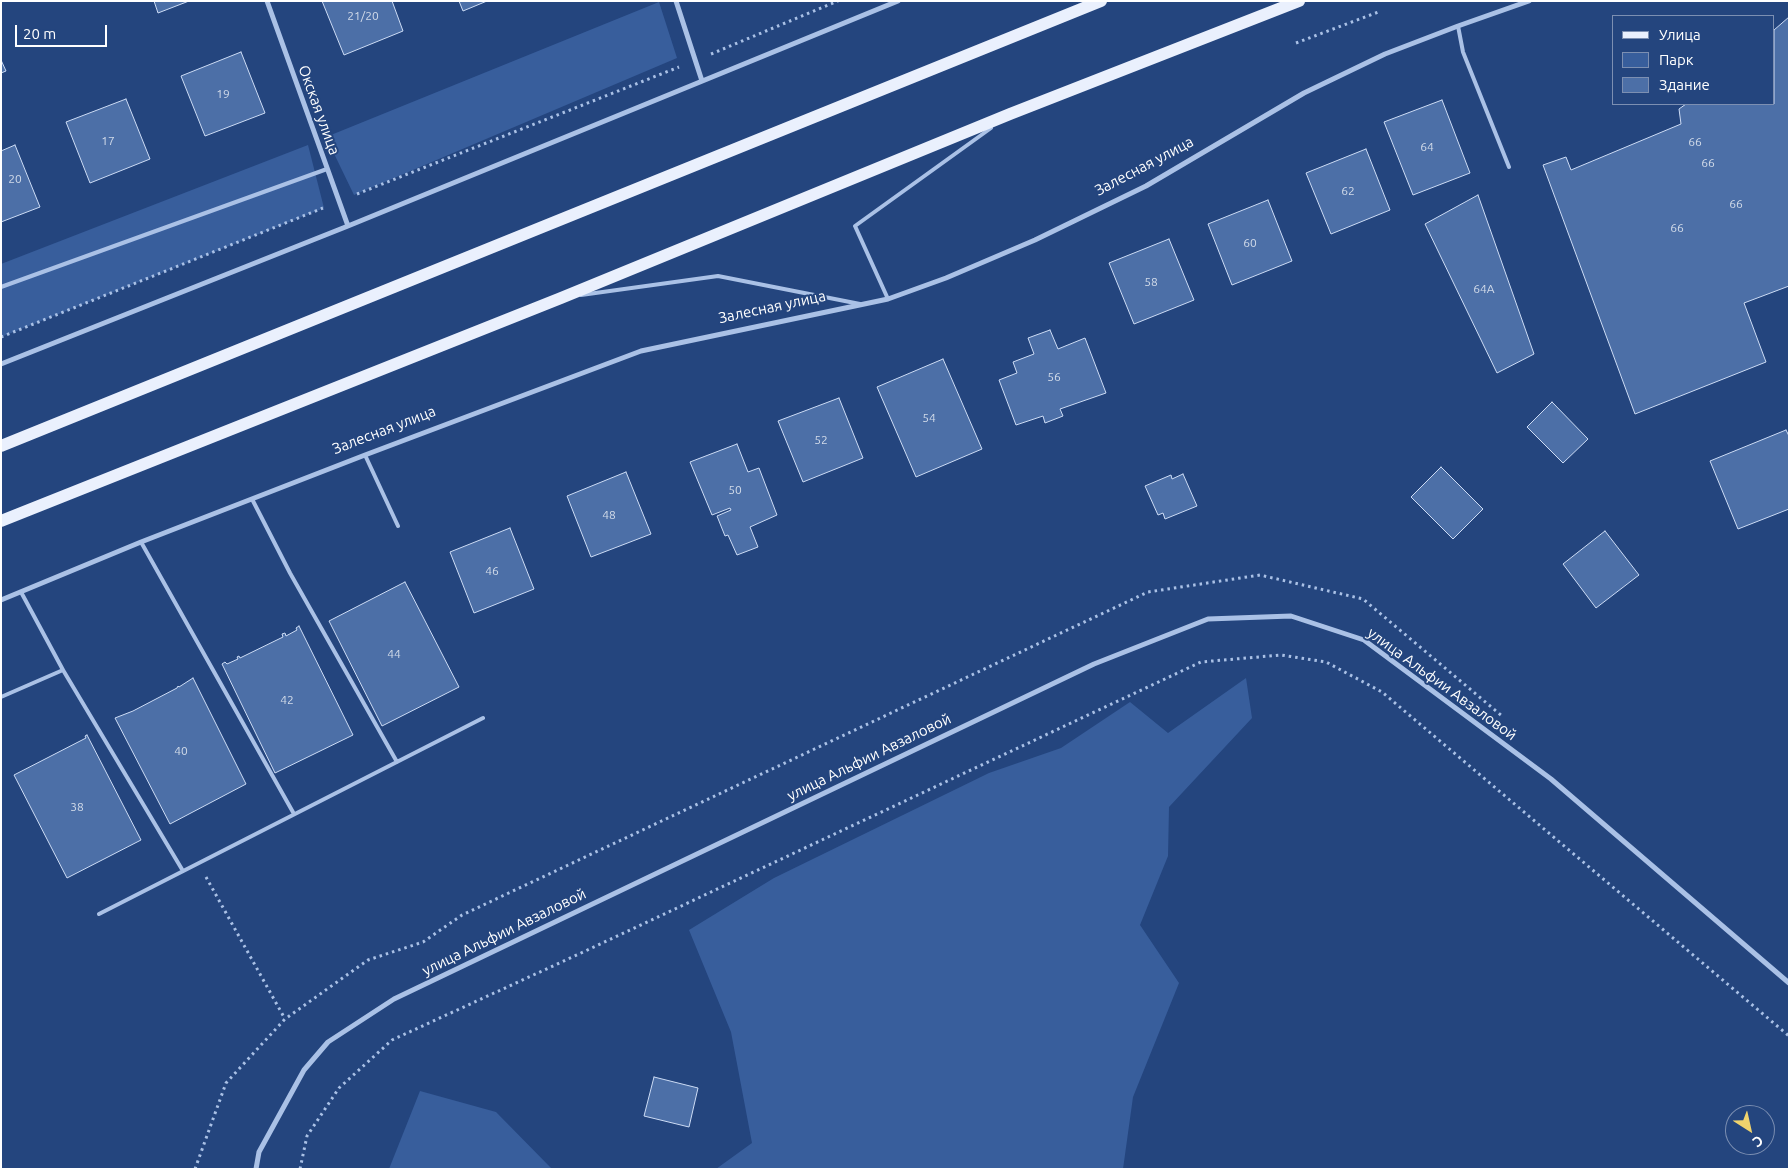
<!DOCTYPE html>
<html>
<head>
<meta charset="utf-8">
<style>
	body { margin:0 }
	#map { position:relative; width:1790px; height:1170px; overflow:hidden; background:#24457e; font-family:Ubuntu,sans-serif }
	canvas { display:block }
	.frame { position:absolute; inset:0; border:2px solid #fff; pointer-events:none }
	.legend { position:absolute; left:1612px; top:15px; width:162px; height:90px; box-sizing:border-box; background:#24457e; border:1px solid #7c8fb2; margin:0; padding:6px 9px; list-style:none; font-size:15px; color:#fff }
	.legend li { display:flex; align-items:center; gap:10px; height:25px }
	.legend b { width:25px; border:1px solid #7c8fb2 }
	.north { position:absolute; left:1725px; top:1105px; width:50px; height:50px; box-sizing:border-box; background:#24457e; border:1px solid #7c8fb2; border-radius:50%; rotate:145deg; font-size:14px; font-weight:700; line-height:20px; text-align:center; color:#fff }
	.north::after { content:''; display:block; margin:auto; width:18px; height:22px; background:#f0d36d; clip-path:polygon(50% 0,100% 100%,50% 72%,0 100%) }
	.scale { position:absolute; left:15px; top:25px; width:92px; height:22px; box-sizing:border-box; border:2px solid #fff; border-top:0; padding-left:6px; font-size:15px; line-height:18px; white-space:nowrap; color:#fff; -webkit-text-stroke:4px #24457e; paint-order:stroke }
</style>
</head>
<body>
<div id="map">
<canvas width="1790" height="1170"></canvas>
<div class="frame"></div>
<ul class="legend">
<li><b style="height:6px;background:#eaf0fd"></b>Улица</li>
<li><b style="height:14px;background:#385e9c"></b>Парк</li>
<li><b style="height:14px;background:#4c6fa7"></b>Здание</li>
</ul>
<div class="north">С</div>
<div class="scale">20 m</div>
</div>
<script>
const c = document.querySelector('canvas').getContext('2d');
c.lineJoin = 'round';
function fillPath(path, color) {
  c.fillStyle = color;
  c.fill(path, 'evenodd');
}
function poly(rows) {
  const path = new Path2D();
  for (const r of rows) {
    path.moveTo(r[0], r[1]);
    for (let i = 2; i < r.length; i += 2) path.lineTo(r[i], r[i + 1]);
  }
  return path;
}
function trace(path, color, width, dash) {
  c.strokeStyle = color;
  c.lineWidth = width;
  c.lineCap = dash ? 'butt' : 'round';
  c.setLineDash(dash || []);
  c.stroke(path);
}
function label(font, color, halo, rows, align = 'center') {
  c.font = font + ' Ubuntu,sans-serif';
  c.lineWidth = 4;
  c.setLineDash([]);
  c.textBaseline = 'middle';
  c.strokeStyle = halo;
  c.fillStyle = color;
  for (const [text, x, y, turn = 0] of rows) {
    c.save();
    c.translate(x, y);
    c.rotate((+turn || 0) * Math.PI / 180);
    c.textAlign = isNaN(turn) ? turn : align;
    if (halo) c.strokeText(text, 0, 0);
    c.fillText(text, 0, 0);
    c.restore();
  }
}
fillPath(poly([
	[659,2,677,58,354,195,326,137],
	[308,145,324,208,1,337,1,264],
	[1246,678,1252,718,1169,807,1168,856,1140,925,1179,983,1133,1097,1123,1169,716,1169,752,1143,731,1032,689,930,774,878,989,773,1061,748,1130,702,1168,733],
	[420,1091,496,1112,552,1169,389,1169]
]), '#385e9c');
const building = poly([
	[154,1,189,1,158,13,154,1],
	[322,1,392,1,403,31,344,55,322,1],
	[459,1,487,1,463,11,459,1],
	[1789,17,1789,286,1744,303,1766,362,1635,414,1543,165,1566,157,1571,170,1681,124,1679,109,1686,104,1774,104,1774,30,1789,17],
	[241,52,265,113,205,136,181,76,241,52],
	[1,60,6,71,1,73,1,60],
	[126,99,150,159,90,183,66,122,126,99],
	[1442,100,1470,173,1413,195,1384,122,1442,100],
	[15,145,40,207,1,222,1,151,15,145],
	[1366,149,1390,210,1331,234,1306,173,1366,149],
	[1478,195,1534,354,1497,373,1425,224,1478,195],
	[1268,200,1292,261,1232,285,1208,224,1268,200],
	[1169,239,1194,300,1134,324,1109,263,1169,239],
	[1050,330,1058,349,1085,338,1106,393,1060,409,1063,416,1045,423,1043,416,1016,425,999,380,1017,373,1013,362,1034,354,1028,338,1050,330],
	[943,359,982,449,916,477,877,387,943,359],
	[839,398,863,458,803,482,778,421,839,398],
	[1552,402,1588,439,1563,463,1527,427,1552,402],
	[1786,430,1789,436,1789,509,1738,529,1710,461,1786,430],
	[737,444,748,472,759,468,777,515,750,527,758,547,737,555,728,535,725,536,717,516,731,510,730,508,712,515,690,462,737,444],
	[1441,467,1483,509,1453,539,1411,497,1441,467],
	[626,472,651,534,591,557,567,496,626,472],
	[1183,474,1197,506,1165,519,1163,513,1158,515,1145,486,1171,475,1172,479,1183,474],
	[510,528,534,589,474,613,450,552,510,528],
	[1605,531,1639,575,1596,608,1563,564,1605,531],
	[405,582,459,687,382,726,329,621,405,582],
	[299,626,353,735,275,773,222,664,225,662,227,664,238,659,237,657,239,656,240,658,283,637,282,634,285,633,286,636,297,630,296,628,299,626],
	[193,678,246,784,170,824,115,718,133,711,177,688,178,686,179,687,193,678],
	[87,735,141,840,67,878,14,775,86,738,85,736,87,735],
	[654,1077,698,1088,689,1127,644,1116,654,1077]
]);
fillPath(building, '#4c6fa7');
trace(building, '#cddcf5', 1);
trace(poly([
	[1296,43,1381,11],
	[711,54,838,1],
	[357,194,679,67],
	[1,337,323,208],
	[206,877,285,1019],
	[195,1169,226,1083,285,1019,368,960,423,942,462,915,1148,592,1260,575,1363,599,1502,716],
	[300,1169,307,1136,339,1088,392,1040,579,954,1201,662,1281,655,1326,662,1382,692,1789,1036]
]), '#aac1e6', 3, [2.5, 4]);
trace(poly([
	[1458,26,1463,52,1509,167],
	[1,287,327,169],
	[581,295,718,276,860,304],
	[888,299,855,226,991,128],
	[365,455,398,526],
	[252,499,290,573,397,762],
	[141,542,294,814],
	[63,670,183,871],
	[1,697,63,670,21,592],
	[99,914,483,718]
]), '#aac1e6', 4);
trace(poly([
	[267,1,348,226],
	[676,1,702,81],
	[1,364,348,226,898,1],
	[1,600,141,542,365,455,641,351,888,299,946,278,1035,240,1146,186,1304,93,1385,54,1458,26,1529,1],
	[256,1169,259,1152,304,1070,328,1042,394,999,1094,664,1208,619,1291,616,1364,640,1551,779,1789,983]
]), '#aac1e6', 5);
trace(poly([
	[1,446,1101,1],
	[1,521,561,298,1010,114,1299,1]
]), '#eaf0fd', 12);
label('12px', '#d2dbe9', null, [
	["21/20",363,16],
	["19",223,94],
	["17",108,141],
	["66",1695,142],
	["64",1427,147],
	["66",1708,163],
	["20",15,179],
	["62",1348,191],
	["66",1736,204],
	["66",1677,228],
	["60",1250,243],
	["58",1151,282],
	["64А",1484,289],
	["56",1054,377],
	["54",929,418],
	["52",821,440],
	["50",735,490],
	["48",609,515],
	["46",492,571],
	["44",394,654],
	["42",287,700],
	["40",181,751],
	["38",77,807]
]);
label('15px', '#fff', '#24457e', [
	["Окская улица",319,110,70],
	["Залесная улица",1144,166,-28],
	["Залесная улица",772,307,-12],
	["Залесная улица",384,430,-21],
	["улица Альфии Авзаловой",1442,684,36],
	["улица Альфии Авзаловой",869,757,-26],
	["улица Альфии Авзаловой",504,932,-26]
]);
</script>
</body>
</html>
